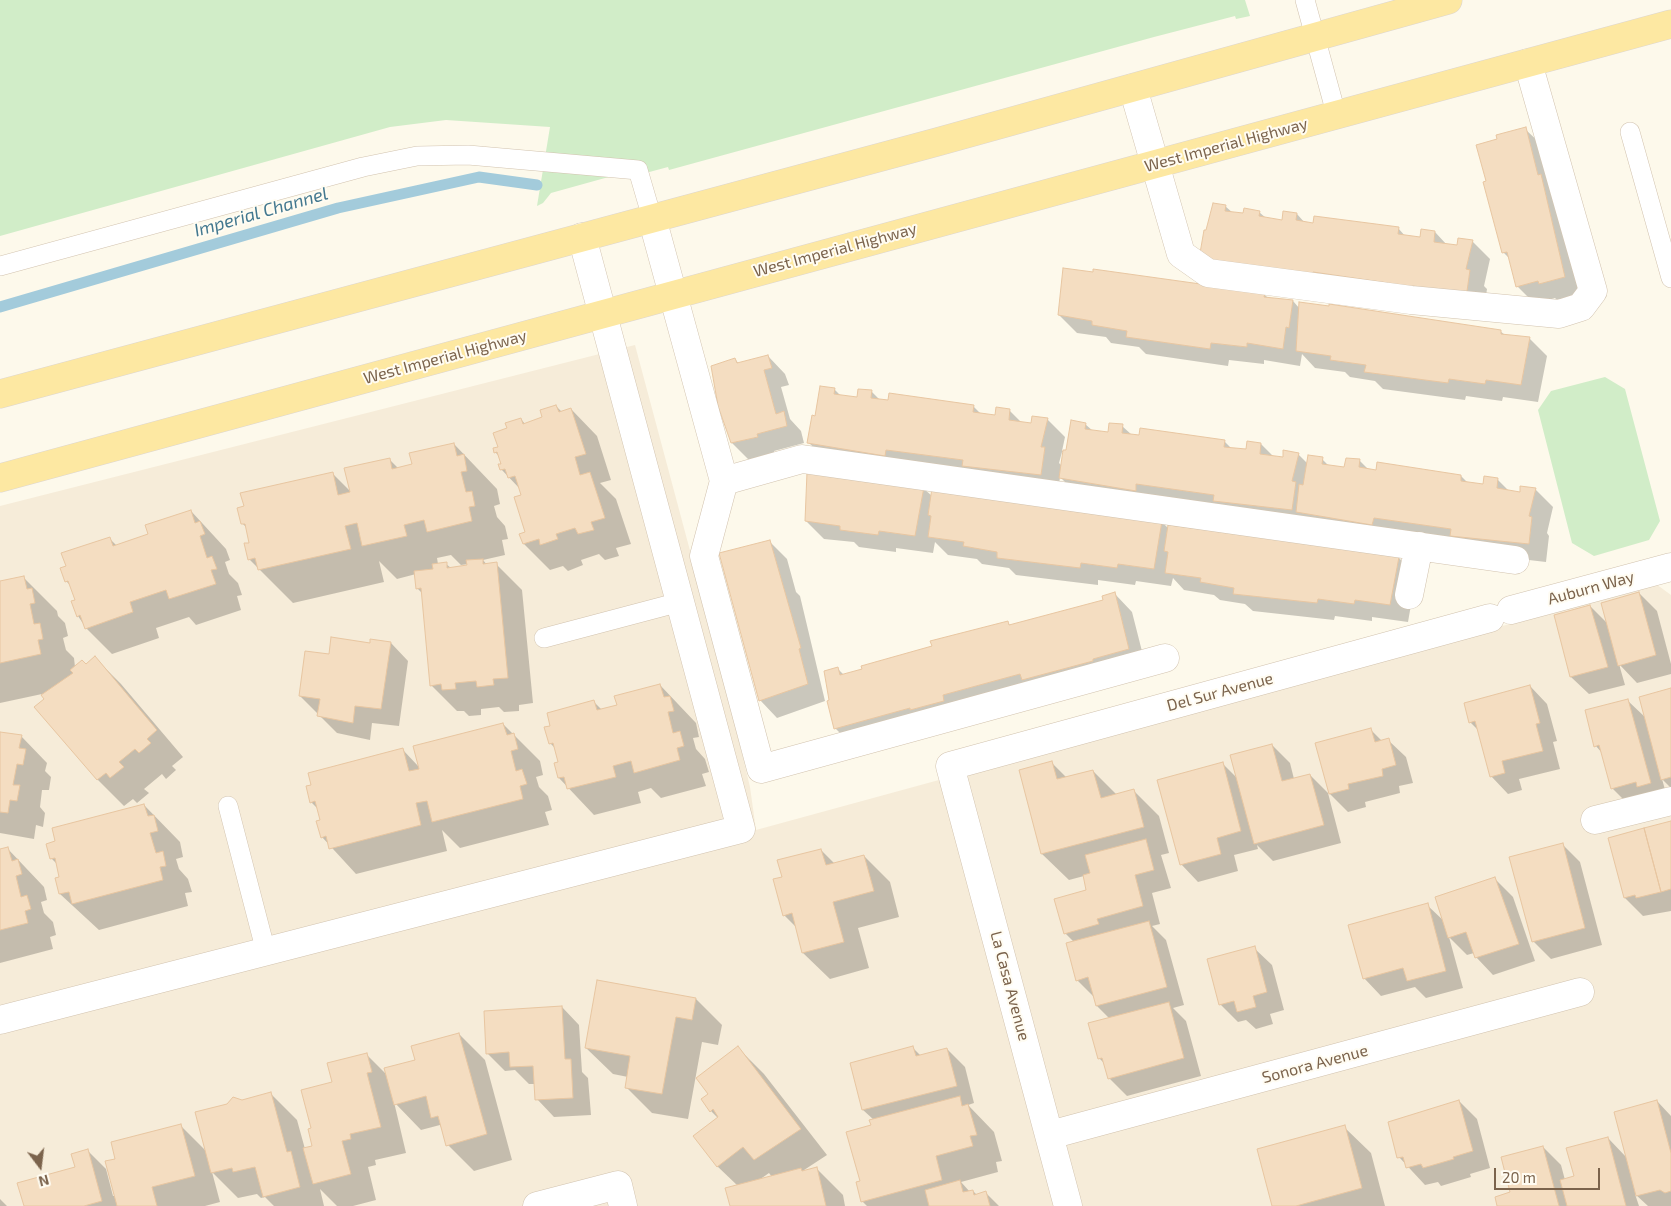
<!DOCTYPE html>
<html>
<head>
<meta charset="utf-8">
<style>
	body { margin:0 }
	#map { position:relative; width:1671px; height:1206px; overflow:hidden; background:#fdf9eb; font-family:"Exo 2",sans-serif }
	canvas { display:block }
	.north { position:absolute; left:15px; top:1141px; width:50px; height:50px; -webkit-text-stroke:4px #fffcf2; paint-order:stroke; rotate:165deg; font-size:14px; font-weight:700; line-height:20px; text-align:center; color:#7b634c }
	.north::after { content:''; display:block; margin:auto; width:18px; height:22px; background:#7b634c; clip-path:polygon(50% 0,100% 100%,50% 72%,0 100%) }
	.scale { position:absolute; left:1494px; top:1168px; width:106px; height:22px; box-sizing:border-box; border:2px solid #7b634c; border-top:0; padding-left:6px; font-size:15px; line-height:18px; white-space:nowrap; color:#7b634c; -webkit-text-stroke:4px #fffcf2; paint-order:stroke }
</style>
</head>
<body>
<div id="map">
<canvas width="1671" height="1206"></canvas>
<div class="north">N</div>
<div class="scale">20 m</div>
</div>
<script>
const c = document.querySelector('canvas').getContext('2d');
c.lineJoin = 'round';
function fillPath(path, color) {
  c.fillStyle = color;
  c.fill(path, 'evenodd');
}
function poly(rows) {
  const path = new Path2D();
  for (const r of rows) {
    path.moveTo(r[0], r[1]);
    for (let i = 2; i < r.length; i += 2) path.lineTo(r[i], r[i + 1]);
  }
  return path;
}
function trace(path, color, width, dash) {
  c.strokeStyle = color;
  c.lineWidth = width;
  c.lineCap = dash ? 'butt' : 'round';
  c.setLineDash(dash || []);
  c.stroke(path);
}
function label(font, color, halo, rows, align = 'center') {
  c.font = font + ' "Exo 2",sans-serif';
  c.lineWidth = 4;
  c.setLineDash([]);
  c.textBaseline = 'middle';
  c.strokeStyle = halo;
  c.fillStyle = color;
  for (const [text, x, y, turn = 0] of rows) {
    c.save();
    c.translate(x, y);
    c.rotate((+turn || 0) * Math.PI / 180);
    c.textAlign = isNaN(turn) ? turn : align;
    if (halo) c.strokeText(text, 0, 0);
    c.fillText(text, 0, 0);
    c.restore();
  }
}
fillPath(poly([
	[635,345,719,659,750,787,756,830,1656,584,1671,595,1671,1206,0,1206,0,506]
]), '#f6ecd9');
fillPath(poly([
	[0,0,1245,0,1250,16,1236,19,1235,16,1154,37,669,170,668,167,627,178,625,173,605,178,551,193,543,203,537,206,550,127,446,120,390,127,0,236],
	[1605,377,1625,389,1660,521,1649,540,1594,556,1572,543,1538,410,1551,391]
]), '#d1edc8');
fillPath(poly([
	[1525,129,1543,146,1582,295,1558,301,1555,298,1535,304,1517,286,1510,259,1503,252,1487,182,1498,140],
	[1225,206,1233,213,1245,215,1259,212,1266,218,1283,221,1297,214,1305,223,1398,228,1406,237,1421,239,1435,232,1447,245,1458,246,1472,241,1490,259,1484,286,1487,289,1483,315,1330,289,1207,231],
	[1264,294,1269,299,1293,301,1300,309,1500,331,1505,335,1529,338,1547,356,1538,402,1503,397,1502,401,1466,396,1465,400,1383,389,1375,381,1350,377,1345,372,1315,368,1302,354,1300,366,1264,360,1264,364,1229,360,1228,366,1146,354,1139,347,1111,343,1106,337,1077,333,1059,315],
	[768,356,785,374,789,385,781,387,790,419,801,431,804,443,774,451,775,455,750,461,732,443,735,359,739,364],
	[834,389,842,397,858,399,871,391,881,401,973,406,982,415,996,417,1009,410,1022,423,1033,424,1047,419,1065,437,1062,451,1067,451,1085,424,1093,431,1109,433,1122,426,1132,435,1224,441,1232,449,1247,451,1261,444,1274,457,1284,459,1298,454,1308,464,1322,459,1329,466,1346,468,1359,460,1369,470,1461,476,1469,484,1484,486,1497,479,1510,492,1521,493,1535,489,1553,507,1547,533,1549,536,1546,562,1469,553,1078,495,1060,477,1058,492,827,460,809,443,816,418],
	[1062,452,1064,452,1062,466,1059,463],
	[556,406,562,412,571,409,597,436,611,480,600,483,616,499,631,544,616,548,619,556,605,560,599,554,581,560,583,565,568,571,563,566,550,570,524,544,526,533,523,495,521,490,501,469,500,457,495,452,509,429,521,419,525,424,544,418],
	[454,444,497,489,500,504,494,506,497,517,505,526,508,539,502,540,505,555,483,560,487,565,496,564,522,590,533,703,519,705,519,711,504,712,499,707,481,709,481,715,469,716,464,711,457,711,431,685,422,593,417,588,416,574,397,579,379,561,384,582,293,603,249,559,251,544,248,529,242,523,332,473,351,492,389,459,399,469,413,465],
	[451,555,461,565,468,564,468,566,451,568,446,564,438,564,437,558],
	[923,488,932,496,1162,522,1169,529,1399,558,1416,576,1408,622,1372,617,1372,621,1335,616,1334,620,1253,611,1245,604,1220,600,1214,595,1184,590,1173,578,1171,586,1136,581,1135,585,1098,580,1098,585,1016,575,1009,568,982,564,977,559,948,555,935,542,933,553,896,548,896,552,859,547,854,542,824,539,806,521],
	[191,511,226,549,230,560,225,562,229,574,238,583,242,595,237,596,241,610,196,625,189,617,156,628,159,638,112,654,86,628,78,616,76,600,72,587,66,581,67,567,109,538,117,546,149,535],
	[770,542,787,559,796,592,800,596,825,701,777,718,760,700],
	[23,577,57,611,58,616,65,623,68,636,63,638,66,650,74,658,75,667,86,666,95,658,121,684,183,757,172,766,176,770,166,779,162,774,144,789,149,793,137,803,133,799,124,806,98,780,36,707,46,699,42,694,0,703,0,583],
	[1639,593,1657,611,1671,664,1671,674,1637,683,1619,664,1625,685,1589,694,1571,677,1555,616,1590,606,1608,624],
	[1115,594,1132,612,1146,667,853,746,835,728,831,701,838,669,844,675,1007,622,1011,626,1105,601],
	[391,643,408,661,399,726,372,723,370,740,337,733,300,696,330,656,371,644],
	[660,685,696,723,699,737,693,738,696,749,705,759,709,772,702,774,706,786,661,798,651,788,638,792,641,803,594,815,559,778,559,763,555,748,550,743,552,726,594,702,602,710,618,706],
	[1530,686,1547,704,1557,741,1553,742,1560,769,1519,779,1522,790,1508,794,1491,776,1478,730,1470,722],
	[1671,689,1671,788,1662,779,1668,800,1630,806,1612,788,1602,753,1596,746,1627,700,1646,718],
	[503,724,540,761,543,775,536,777,539,787,548,796,552,810,545,812,549,825,460,848,442,830,447,851,356,874,322,837,322,821,319,810,311,802,403,750,419,767],
	[1371,730,1382,741,1388,740,1406,757,1413,783,1399,786,1400,793,1365,802,1366,807,1348,812,1330,794,1317,744],
	[0,733,21,736,47,763,45,771,51,777,49,790,42,790,40,807,45,813,43,827,36,825,34,839,0,833],
	[1272,745,1290,763,1294,779,1310,775,1328,793,1341,843,1273,861,1257,845,1258,849,1234,855,1238,871,1198,882,1181,864,1222,763,1238,779],
	[1052,763,1067,778,1093,771,1117,795,1133,790,1159,816,1169,853,1161,855,1171,888,1152,893,1160,924,1152,926,1166,940,1184,1005,1173,1008,1186,1021,1201,1076,1127,1096,1109,1078,1106,1065,1099,1058,1109,1018,1097,1006,1094,997,1077,980,1074,942,1065,933,1088,891,1084,876,1069,880,1042,854,1020,771],
	[144,805,180,842,183,857,176,859,179,869,188,879,192,892,185,893,188,906,99,930,60,894,61,877,58,865,51,858],
	[1671,822,1671,911,1643,916,1625,898,1609,838],
	[1562,844,1580,862,1602,945,1551,959,1533,941],
	[7,848,44,887,47,900,41,902,44,913,53,922,56,935,50,937,53,949,0,963,0,850],
	[821,850,835,864,864,856,890,882,899,917,858,928,869,968,830,979,803,953,797,928,784,915,783,878],
	[1495,879,1513,897,1535,961,1493,975,1476,957,1474,953,1467,955,1449,937,1463,988,1426,998,1415,987,1381,996,1364,978,1427,905,1445,922],
	[1254,948,1272,965,1284,1010,1270,1014,1273,1024,1256,1029,1246,1020,1238,1022,1220,1004],
	[696,999,722,1025,718,1045,702,1042,688,1119,652,1113,626,1087,628,1077,613,1074,586,1048],
	[562,1007,579,1025,582,1072,588,1078,591,1115,554,1117,537,1099,536,1084,529,1084,515,1070,505,1071,487,1053],
	[459,1034,485,1060,512,1160,474,1171,448,1145,440,1125,421,1130,394,1102,406,1153,375,1160,376,1165,368,1167,376,1200,353,1206,337,1206,320,1189,324,1206,274,1206,265,1197,261,1198,257,1194,238,1198,212,1172,220,1202,205,1206,25,1206,76,1168,88,1151,106,1169,113,1196,115,1196,117,1160,180,1125,207,1152,242,1102,271,1094,297,1120,305,1149,314,1147,313,1129,333,1083,367,1055,388,1076],
	[738,1048,764,1074,827,1155,801,1172,817,1169,843,1195,845,1206,731,1206,738,1186,717,1166,718,1118,711,1111,709,1094],
	[769,1173,772,1177,759,1180],
	[913,1048,921,1056,947,1049,965,1067,974,1103,968,1105,994,1132,1002,1161,996,1162,998,1172,961,1182,970,1192,973,1191,977,1195,986,1193,999,1206,867,1206,862,1201,861,1182,874,1120,863,1110,851,1064],
	[1459,1101,1477,1119,1490,1168,1470,1174,1471,1177,1441,1186,1438,1182,1425,1185,1399,1157],
	[1657,1101,1671,1116,1671,1206,1648,1206,1635,1194,1639,1206,1499,1206,1512,1193,1543,1147,1561,1165,1565,1180,1575,1177,1608,1138,1627,1158],
	[1344,1127,1371,1153,1385,1206,1274,1206],
	[0,1199,7,1206,0,1206]
]), '#0003');
trace(poly([
	[0,307,338,208,479,177,537,185]
]), '#a3cbdb', 11);
const building = poly([
	[1526,127,1538,175,1541,174,1565,277,1539,284,1538,281,1516,287,1507,252,1502,253,1483,182,1486,181,1476,145,1497,139,1496,135,1526,127],
	[1213,203,1226,205,1225,211,1243,213,1244,208,1260,211,1259,216,1282,220,1283,211,1297,213,1296,220,1313,223,1314,216,1399,227,1398,234,1420,237,1421,229,1435,231,1434,242,1457,245,1458,238,1473,240,1466,269,1470,270,1466,298,1388,288,1388,283,1313,272,1312,277,1199,259,1204,230,1206,230,1213,203],
	[1063,268,1093,272,1093,269,1265,293,1264,297,1293,300,1289,328,1286,327,1283,349,1247,343,1247,347,1211,343,1210,349,1126,337,1127,331,1092,325,1092,321,1058,315,1063,268],
	[1299,302,1329,306,1329,304,1501,330,1501,334,1530,337,1521,385,1486,380,1485,384,1449,379,1448,383,1364,372,1366,365,1330,360,1331,356,1296,351,1299,302],
	[768,355,772,368,764,370,776,414,784,411,787,426,757,434,758,437,731,443,718,406,711,366,735,358,737,363,768,355],
	[820,386,835,388,834,394,857,397,858,389,872,390,871,398,888,400,889,393,974,405,973,412,995,415,996,407,1010,409,1009,420,1031,423,1032,416,1048,418,1041,447,1045,447,1041,475,962,466,963,460,886,450,885,456,807,443,812,415,815,416,820,386],
	[556,405,559,412,571,408,586,454,575,457,580,475,590,472,605,518,591,522,594,530,578,534,575,528,556,534,558,539,540,545,539,539,523,544,519,534,525,532,514,497,521,495,515,476,508,478,505,469,500,470,498,464,501,464,497,452,494,453,493,448,498,447,493,433,507,428,505,423,521,418,523,424,542,417,540,410,556,405],
	[1071,420,1086,423,1085,429,1108,432,1109,423,1123,424,1122,433,1139,435,1140,428,1225,440,1224,447,1246,449,1247,441,1261,443,1260,454,1283,457,1283,450,1299,453,1292,481,1296,482,1292,510,1213,501,1214,495,1136,484,1136,491,1059,478,1063,450,1066,450,1071,420],
	[454,443,457,456,464,454,467,471,461,472,466,492,472,491,475,506,469,507,472,521,427,532,424,520,404,525,407,536,362,546,357,523,345,526,351,549,258,570,255,558,248,560,244,543,249,543,245,524,241,524,237,508,244,506,240,493,333,472,338,495,350,492,344,468,390,458,392,469,412,464,409,453,454,443],
	[1308,455,1323,457,1322,464,1344,467,1346,458,1360,459,1359,467,1376,470,1377,462,1461,475,1461,481,1483,484,1484,476,1498,478,1497,488,1520,492,1520,486,1536,488,1529,516,1532,517,1529,544,1450,536,1451,529,1374,518,1372,525,1296,512,1299,484,1303,485,1308,455],
	[807,472,924,487,915,536,879,531,878,535,840,530,840,526,805,521,807,472],
	[932,488,1162,521,1154,569,1118,564,1117,568,1081,563,1080,568,997,558,997,552,963,546,964,542,928,537,931,516,928,515,932,488],
	[191,510,195,523,200,521,205,534,200,536,207,558,212,556,217,569,211,570,216,584,169,599,166,590,130,602,133,612,85,629,80,615,77,617,71,601,75,600,68,581,65,582,60,568,66,566,61,553,110,537,113,546,148,534,145,525,191,510],
	[1168,525,1370,550,1370,553,1399,557,1390,605,1355,600,1354,604,1318,599,1317,603,1233,594,1234,588,1200,582,1201,578,1165,573,1168,552,1164,551,1168,525],
	[770,540,801,648,799,649,808,684,759,701,719,553,770,540],
	[483,559,483,564,497,562,508,678,493,679,494,685,477,687,476,681,455,683,456,689,442,690,441,684,430,686,421,588,416,589,414,571,433,569,432,564,447,562,447,568,467,565,466,560,483,559],
	[24,576,27,589,32,588,35,603,30,604,34,624,40,623,43,639,38,640,41,654,0,663,0,581,24,576],
	[1115,592,1129,649,1093,659,1093,661,1022,680,1020,674,943,695,944,701,910,710,910,708,834,729,827,701,829,700,824,671,838,667,840,675,862,669,861,666,932,646,930,641,1008,621,1009,625,1103,600,1102,596,1115,592],
	[1639,592,1656,655,1618,666,1601,603,1639,592],
	[1590,605,1608,667,1570,677,1554,615,1590,605],
	[331,637,370,643,370,639,391,642,381,709,355,706,353,723,317,716,320,699,299,696,305,651,329,654,331,637],
	[95,656,157,730,147,739,151,743,139,753,135,749,119,762,124,767,110,778,106,773,97,780,34,707,44,699,41,695,73,673,70,670,82,660,86,664,95,656],
	[660,684,664,697,670,696,674,711,668,712,673,733,680,731,684,746,677,748,680,760,634,773,631,761,613,766,616,777,567,789,564,777,558,778,554,763,558,762,553,743,549,744,544,727,550,726,547,713,594,700,597,710,617,705,614,696,660,684],
	[1530,685,1540,723,1536,724,1543,751,1502,761,1505,773,1490,777,1475,721,1469,723,1464,703,1530,685],
	[1671,688,1671,777,1661,780,1639,697,1671,688],
	[1628,699,1651,783,1637,787,1636,782,1611,789,1599,745,1594,747,1585,710,1628,699],
	[503,723,507,735,514,733,518,749,511,751,516,771,522,769,527,784,520,786,523,799,432,822,427,801,416,803,421,825,329,849,326,836,321,838,316,821,320,820,315,801,310,803,306,786,311,785,308,773,403,748,409,771,419,769,413,746,503,723],
	[1371,728,1375,742,1389,738,1396,765,1382,769,1383,776,1348,784,1349,789,1329,794,1315,743,1371,728],
	[0,732,22,735,19,748,26,749,23,765,17,764,13,785,20,785,17,801,10,800,8,813,0,812,0,732],
	[1272,744,1282,781,1310,774,1324,825,1254,844,1230,755,1272,744],
	[1052,761,1057,779,1093,770,1101,798,1134,789,1144,827,1041,854,1019,770,1052,761],
	[1223,762,1241,831,1217,838,1221,854,1180,865,1157,780,1223,762],
	[144,804,148,816,154,815,158,831,150,833,156,853,163,851,166,866,160,867,163,880,72,904,69,892,59,894,55,878,59,877,55,858,50,859,46,844,55,841,52,828,144,804],
	[1671,821,1671,889,1661,892,1644,828,1671,821],
	[1644,828,1661,892,1636,898,1635,895,1624,898,1608,838,1644,828],
	[1146,839,1154,870,1135,875,1143,906,1097,919,1099,924,1064,934,1054,899,1086,890,1083,875,1090,873,1085,855,1146,839],
	[1563,843,1585,928,1532,942,1509,857,1563,843],
	[8,847,12,861,18,859,22,874,16,876,21,897,27,895,31,909,25,911,28,923,0,930,0,849,8,847],
	[821,849,826,865,864,855,874,891,833,902,844,942,802,953,792,913,783,916,773,879,782,877,777,860,821,849],
	[1495,877,1519,944,1475,958,1466,932,1448,938,1435,897,1495,877],
	[1428,903,1446,971,1407,981,1403,968,1363,979,1348,925,1428,903],
	[1149,921,1167,987,1096,1006,1088,977,1076,981,1066,943,1149,921],
	[1255,946,1267,992,1253,996,1256,1007,1237,1012,1234,1001,1219,1005,1207,959,1255,946],
	[597,980,696,998,692,1020,676,1017,662,1094,625,1088,630,1056,585,1048,597,980],
	[1169,1002,1184,1058,1108,1079,1102,1058,1098,1059,1088,1023,1169,1002],
	[562,1006,565,1059,571,1059,573,1098,535,1100,533,1066,510,1067,509,1052,486,1054,484,1011,562,1006],
	[459,1033,487,1134,446,1146,438,1116,431,1118,426,1096,394,1105,384,1068,415,1060,411,1046,459,1033],
	[738,1046,801,1129,754,1160,743,1147,717,1167,693,1136,718,1117,713,1109,710,1112,701,1099,708,1094,696,1078,738,1046],
	[913,1046,916,1056,947,1048,957,1086,862,1110,850,1063,913,1046],
	[367,1053,372,1072,367,1073,381,1127,350,1134,351,1139,342,1141,351,1174,313,1184,303,1148,312,1146,308,1129,311,1128,301,1090,332,1082,327,1063,367,1053],
	[271,1092,287,1152,291,1151,300,1187,263,1197,255,1167,233,1172,232,1168,211,1173,195,1112,227,1104,233,1097,242,1100,271,1092],
	[960,1096,962,1106,968,1104,977,1135,970,1136,973,1146,936,1156,942,1180,861,1202,856,1182,860,1181,846,1132,871,1125,869,1120,960,1096],
	[1459,1100,1473,1151,1453,1157,1454,1159,1423,1168,1421,1164,1406,1168,1403,1157,1397,1158,1388,1122,1459,1100],
	[1657,1100,1671,1153,1671,1191,1665,1193,1660,1190,1636,1196,1614,1112,1657,1100],
	[181,1124,195,1176,152,1187,157,1206,117,1206,105,1161,115,1159,111,1142,181,1124],
	[1345,1125,1362,1188,1296,1206,1272,1206,1257,1149,1345,1125],
	[1608,1137,1626,1206,1567,1206,1560,1180,1574,1176,1566,1148,1608,1137],
	[1543,1146,1559,1206,1497,1206,1495,1197,1510,1192,1501,1157,1543,1146],
	[88,1149,102,1201,84,1206,24,1206,17,1183,75,1167,71,1154,88,1149],
	[817,1167,826,1206,730,1206,725,1188,801,1168,802,1171,817,1167],
	[960,1180,963,1192,973,1190,974,1195,986,1191,990,1206,929,1206,925,1190,960,1180]
]);
fillPath(building, '#f4ddc1');
trace(building, '#e8c6a1', 1);
const lane = poly([
	[1305,0,1337,117],
	[1630,132,1671,278],
	[0,266,363,167,417,156,468,155,638,170,652,218],
	[544,638,680,602],
	[228,806,266,952]
]);
const street = poly([
	[1133,88,1181,254,1208,273,1411,300,1559,314,1581,307,1593,291,1528,63],
	[652,218,724,481,704,556,761,769,1165,658],
	[724,481,802,459,1515,560],
	[1409,595,1419,546],
	[1511,610,1671,567],
	[1595,820,1671,801],
	[0,1020,741,829,582,237],
	[1050,1135,1580,992],
	[537,1206,618,1185,623,1206],
	[1068,1206,950,766,1490,618]
]);
const primary = poly([
	[0,394,937,142,1448,0],
	[0,478,1671,24]
]);
trace(lane, '#d2c3af', 20);
trace(street, '#d2c3af', 29);
trace(primary, '#ddd6d0', 29);
trace(lane, '#fff', 19);
trace(street, '#fff', 28);
trace(primary, '#fde8a2', 28);
label('16px', '#7b634c', '#fffcf2', [
	["West Imperial Highway",1226,145,-15],
	["West Imperial Highway",835,250,-15],
	["West Imperial Highway",445,357,-15],
	["Auburn Way",1591,588,-15],
	["Del Sur Avenue",1220,692,-15],
	["La Casa Avenue",1010,986,75],
	["Sonora Avenue",1315,1064,-15]
]);
label('italic 18px', '#43788f', '#fffcf2', [
	["Imperial Channel",261,212,-16]
]);
</script>
</body>
</html>
